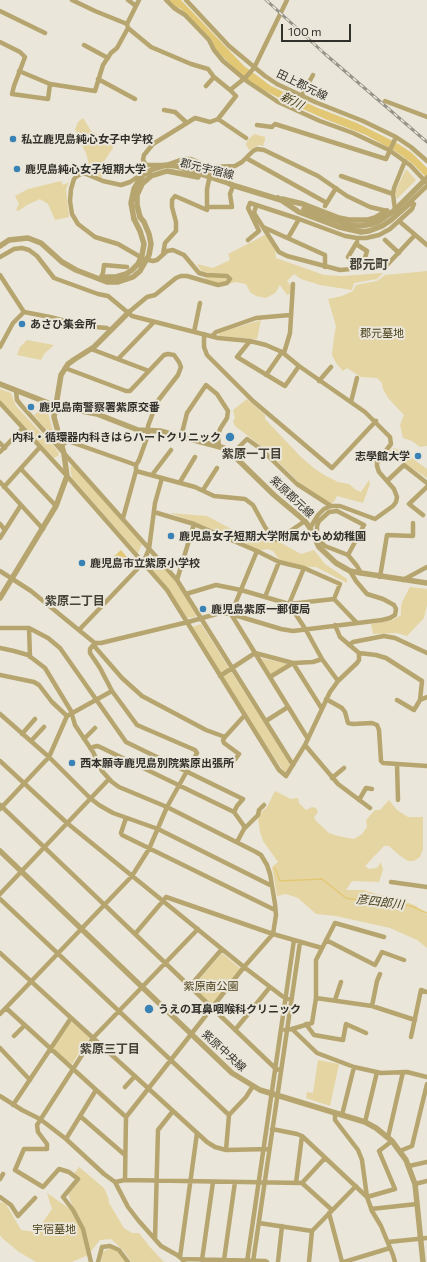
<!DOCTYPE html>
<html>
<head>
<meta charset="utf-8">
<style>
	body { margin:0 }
	#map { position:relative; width:427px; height:1262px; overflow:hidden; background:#eae6d9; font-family:Commissioner,sans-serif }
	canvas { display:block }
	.scale { position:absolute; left:281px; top:24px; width:70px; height:18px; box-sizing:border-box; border:2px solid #32302b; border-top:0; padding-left:5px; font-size:12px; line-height:14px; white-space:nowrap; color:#32302b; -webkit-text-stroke:3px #eae6d9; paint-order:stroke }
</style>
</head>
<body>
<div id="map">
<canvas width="427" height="1262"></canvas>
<div class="scale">100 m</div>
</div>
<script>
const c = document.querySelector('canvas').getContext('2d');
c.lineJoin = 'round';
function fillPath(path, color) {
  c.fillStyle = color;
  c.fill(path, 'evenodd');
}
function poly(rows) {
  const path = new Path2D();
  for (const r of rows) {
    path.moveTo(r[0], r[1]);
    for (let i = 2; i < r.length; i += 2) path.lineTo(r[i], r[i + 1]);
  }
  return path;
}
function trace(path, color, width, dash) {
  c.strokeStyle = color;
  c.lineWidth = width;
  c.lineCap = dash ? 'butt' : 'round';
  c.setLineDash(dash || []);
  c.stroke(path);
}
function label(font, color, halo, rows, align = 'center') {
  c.font = font + ' Commissioner,"Noto Sans JP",sans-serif';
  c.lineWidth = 4;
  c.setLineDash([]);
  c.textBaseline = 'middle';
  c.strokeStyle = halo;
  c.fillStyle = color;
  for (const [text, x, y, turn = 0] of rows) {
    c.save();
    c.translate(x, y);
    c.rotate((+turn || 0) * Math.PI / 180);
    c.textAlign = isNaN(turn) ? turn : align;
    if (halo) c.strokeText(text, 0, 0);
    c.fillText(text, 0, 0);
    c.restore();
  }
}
fillPath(poly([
	[83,118,91,131,112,142,113,148,103,163,102,179,91,173,86,153,79,140,75,129,78,122],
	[254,134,265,137,265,140,263,146,259,145,249,150,246,145,247,141],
	[406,169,416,180,397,199,395,192],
	[61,181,63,185,69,182,66,189,69,217,55,220,48,204,40,199,27,205,18,211,16,210,19,204,15,196,28,189],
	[267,234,275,248,276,258,324,275,342,276,383,273,377,279,354,283,352,290,320,285,301,279,294,274,287,281,293,288,292,293,287,295,280,285,275,293,266,298,256,296,250,292,246,284,235,282,219,287,206,279,197,264,213,268,230,260,228,254],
	[427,271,427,446,420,447,412,441,403,438,400,425,404,415,388,398,383,389,382,383,377,378,361,377,347,368,343,371,336,363,332,355,334,337,336,326,328,299,342,296,353,291,356,285,377,281,385,275],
	[261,320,257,339,255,339,219,336,218,333],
	[27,340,54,345,44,354,41,360,17,355,20,347],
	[0,389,11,393,16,406,56,449,59,453,58,456,54,458,0,402],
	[247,399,265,415,265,419,301,457,315,469,326,476,338,482,349,484,356,490,361,492,369,480,370,484,363,503,337,496,334,502,330,504,305,488,265,449,235,426,233,421,235,418,233,410],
	[42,408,46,410,48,413,53,431,54,437,52,437,34,415],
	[394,448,402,451,427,469,427,478,395,457,386,462,381,461,387,452],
	[72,465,142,544,138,553,72,478,70,468,71,466],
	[170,513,207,516,237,532,262,540,266,539,281,543,301,554,314,550,325,564,347,579,347,583,316,567,305,567,281,562,273,551,267,549,260,551,233,537],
	[152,554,174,579,196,614,195,617,186,618,148,565],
	[410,587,427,589,427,605,424,618,407,636,397,633,373,634,371,624,393,620,401,615,401,606,403,600],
	[201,624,288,761,290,765,287,771,284,772,248,718,192,627],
	[260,658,285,663,287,665,273,674,270,674],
	[275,791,291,799,298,798,299,803,306,810,312,807,316,808,318,812,314,817,316,821,329,833,338,836,354,839,362,834,367,827,366,820,375,810,380,810,389,800,397,810,408,817,423,817,423,849,420,857,414,861,408,861,399,855,389,846,384,846,365,866,369,869,377,868,381,862,383,870,379,882,352,881,346,890,364,890,376,894,397,898,416,906,427,915,427,948,417,940,390,928,336,916,316,914,298,898,286,894,277,896,272,867,278,862,263,841,260,832,258,818,259,814,267,807],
	[222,953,241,969,215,1004,211,1004,193,988,193,986],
	[70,1022,72,1022,89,1037,89,1039,72,1064,51,1048],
	[318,1060,339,1064,330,1106,306,1098,307,1092,313,1093],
	[79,1167,104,1188,108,1197,109,1203,124,1228,132,1233,139,1233,150,1247,164,1262,131,1262,124,1251,111,1239,100,1240,88,1255,72,1262,36,1262,19,1252,2,1238,0,1235,0,1202,6,1204,21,1230,36,1232,52,1209,47,1193,70,1209,73,1207,68,1194,79,1181,73,1175],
	[111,1248,119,1253,126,1262,101,1262,102,1252]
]), '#e5d5a3');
fillPath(poly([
	[168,0,181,0,244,66,271,86,318,108,357,123,397,143,412,153,427,168,427,178,412,163,395,151,366,135,325,119,283,100,254,85,239,73,215,49,211,39,180,8,175,7],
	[121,550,132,563,126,568,120,562,117,565,111,559]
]), '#e2c875');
trace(poly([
	[275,868,280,881,322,879,346,898,378,903,393,903,411,906,427,913]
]), '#e2c875', 1.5);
trace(poly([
	[72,0,95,11,127,24],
	[128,0,136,6],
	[139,0,127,24,128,28,151,47,191,64,208,69,214,77,230,90],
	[166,0,174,8,185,15,209,40,214,50,223,61,248,82,278,102,320,121,353,133,389,150,410,165,426,182],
	[186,0,229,46,265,76,277,84,315,102,363,121,396,137,411,147,427,161],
	[0,11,45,33],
	[0,42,20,52,25,57,14,86,12,94,48,99,50,84],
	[84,45,108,58],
	[19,71,50,84,95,91,103,65,111,53,117,48,128,28],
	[98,79,135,99],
	[206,86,214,77],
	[302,95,313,75],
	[385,101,427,117],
	[164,110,175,112,187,123],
	[218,119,246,138],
	[257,125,272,127,275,124,386,159,396,137],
	[246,158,327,203],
	[169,164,183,159,191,159,210,167,235,166,242,162,253,151,257,149,264,150,318,176,347,196,370,207,387,211],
	[163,165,146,165,143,160,144,155,153,144,195,118,210,122,218,119,236,96,230,90,245,78,254,68,287,0],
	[341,176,393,194],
	[407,205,427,186],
	[256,206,254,213,263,227,279,252,287,256,340,270,362,268,367,251,356,244],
	[325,206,336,188],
	[207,207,232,207,230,194,233,186],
	[395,210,393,194,394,188,405,161],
	[399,221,427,245],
	[263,227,325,255,325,267],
	[288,238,299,219],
	[248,240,259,231,248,208,250,203,299,219,345,236,357,238,366,238,379,235,390,229,412,209,414,204,411,202],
	[385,240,399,253],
	[163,254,165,243,176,231,176,222,172,207,172,200,175,196,207,210,207,189,210,175,210,167],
	[0,257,14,249,22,248,29,250,37,256,54,278,98,294,108,296,132,316,218,338,250,341,266,345,282,352,299,366,365,412,390,437,391,444,377,462,377,466,379,472,394,489,397,497,396,502,393,506,375,519,340,506,331,506,324,509,318,515,310,528],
	[348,257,357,242],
	[387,265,415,235],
	[0,275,24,312,50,317,85,326,107,328,110,330],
	[100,279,103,273,104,265,127,267],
	[129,312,147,297,155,295,176,278,181,276,187,276,218,285,227,283,230,279,227,276,206,275,199,273,184,255,173,250,167,251,157,260,153,261,144,259,118,244,95,237,78,224,72,214,70,201,71,189,74,179,77,176,83,173,86,174,103,181,121,185,130,182,142,174],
	[194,332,200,303],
	[204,334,204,347,207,355,253,401,332,468,376,421],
	[212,336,216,332,256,318,290,315],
	[250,341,237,357,285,386,299,366],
	[0,347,13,323,24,312],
	[91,349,149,371],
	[284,353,290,333,293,284],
	[118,359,154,322],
	[65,368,126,391,130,391,164,355,168,354,174,355,179,362,181,367,178,375,157,402,148,426,148,435,139,460,136,465,136,471,123,518],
	[266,375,282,352],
	[319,381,331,367],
	[16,391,17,400,21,405,177,580,293,765],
	[351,402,357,378],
	[0,403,67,476,167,590,279,770,286,776,305,745,330,692,338,681,357,663,359,660,359,653,340,637,335,625],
	[181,437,187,413,206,385,217,394,228,411,227,418,220,429,218,436,219,447],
	[0,443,5,448],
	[62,445,68,441,136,465],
	[0,452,23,428],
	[232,454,247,439,261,449,297,484,331,506],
	[21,469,56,506],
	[136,471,195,487,214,496,245,499,253,505,265,527,274,539,277,540,305,521],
	[152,475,171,450],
	[387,481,404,465,427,483],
	[0,482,43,529],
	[180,482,195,457],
	[4,487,40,447],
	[203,490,217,468],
	[154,512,194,524,257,551,231,614,308,739],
	[423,515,409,504,427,487],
	[0,524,5,530],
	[0,538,21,505],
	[257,551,279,562,304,568,340,584,334,599],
	[348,555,364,525,337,511,329,512,319,521,317,526,317,533,320,541,325,546,348,555,357,566,361,573],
	[304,568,289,604,306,630,322,659],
	[0,571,31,591,91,640,95,643,101,643,188,622,220,613,231,614,281,629,293,631,382,620,390,618,395,615,396,609,394,605,383,599,367,594,356,581,350,571],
	[380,577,387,535,413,536,413,523],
	[177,580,194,524],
	[403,580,427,567],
	[186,594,216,585,241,590,289,604,334,599,357,623],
	[265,597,279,562],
	[0,628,29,628,48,638,60,648,126,742,243,799,237,806,234,812,244,826,244,829,237,842],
	[29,628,30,657],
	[79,630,143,563,149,549,155,503,162,478],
	[95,643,95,647,122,678,142,696,206,730,225,737,245,715],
	[349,645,353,642,384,636,395,638,427,653],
	[0,648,14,651,28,655,45,668,71,711,75,725,93,752,102,771,112,782,119,787,167,807,256,852,261,855,267,865,270,874,275,904,276,915,273,934,244,967,126,1117,125,1180],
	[359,653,376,655,386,658,422,681,420,700,427,697],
	[293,663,322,709],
	[0,675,34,682,39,685,52,702,67,716,112,691,100,668,90,653,90,649,95,643],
	[220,676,255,653,293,663,313,662,322,659,338,681],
	[270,677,293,663],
	[326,699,342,708,345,712,348,723,353,724,372,723,377,725,379,730,381,761,383,763,427,766],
	[397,700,414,710,420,700],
	[0,714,49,757,90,798,99,805,113,813,158,829,272,886],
	[266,721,288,707],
	[22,734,35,719],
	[225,737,223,740,224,743,239,754,234,761],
	[84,739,95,728],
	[31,741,44,727],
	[305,745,338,784,370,808],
	[90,748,97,746,100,747,234,812],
	[0,761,67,823,163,901,166,897,273,934,322,948],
	[397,764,398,800],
	[332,778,344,768],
	[359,800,366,788,372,789],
	[0,805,275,1068,281,1071],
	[0,809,49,757,67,716],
	[126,818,121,833,122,835,275,910],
	[244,829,258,815,259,810,264,805],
	[391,882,427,887],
	[0,894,109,779],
	[0,899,229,1115,226,1150],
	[135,934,163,901,244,967,282,996,288,999],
	[326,940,375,965,382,952,404,960],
	[0,953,207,1142,215,1147,226,1150,269,1149],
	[190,986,222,949],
	[316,998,372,1006,415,1020],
	[335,1000,341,982],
	[372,1006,377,981,380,974],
	[6,1008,126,1117],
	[0,1014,132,876,149,849,167,807,197,753,195,750,137,725,112,691],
	[306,1024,314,1035,343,1040,346,1024,366,1033],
	[292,1029,317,1053,354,1067,381,1073,407,1072,427,1077],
	[235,1030,270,987],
	[285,1030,292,1029,312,1023,316,998,316,960,335,923,384,937],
	[14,1036,25,1025],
	[411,1037,421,990,427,992],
	[0,1048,30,1080],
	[125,1087,135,1076],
	[0,1096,22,1110,40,1119,66,1139,104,1174,115,1182,128,1207,138,1220,161,1246,177,1255,182,1259,184,1262],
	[13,1105,71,1018],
	[335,1113,335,1120,358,1150,362,1160,367,1197,395,1189,379,1151,392,1141],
	[229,1115,246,1097,253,1086],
	[342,1115,354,1067],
	[80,1116,125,1155],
	[365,1122,377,1072],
	[272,1129,297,1134,302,1136,367,1197,372,1211,381,1226,393,1255,395,1262],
	[388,1137,403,1072],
	[66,1139,96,1090],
	[400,1151,412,1146,427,1084],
	[409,1166,427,1162],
	[0,1179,3,1174],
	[115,1182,125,1180,302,1183,325,1158],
	[296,1183,302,1136],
	[302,1183,332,1210],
	[415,1184,427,1181],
	[0,1197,11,1205,18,1216,35,1198],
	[371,1209,417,1204],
	[329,1213,342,1262],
	[259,1223,312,1231],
	[155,1239,158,1130,173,1111],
	[388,1242,427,1238],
	[180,1257,197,1133],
	[182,1259,265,1261,267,1262],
	[202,1260,213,1182],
	[224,1260,235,1182],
	[91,1262,83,1229,73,1210,63,1197,78,1179,69,1172,59,1169,43,1187,15,1170,24,1149,47,1149,47,1144,38,1132,37,1125,93,1038,198,929],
	[98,1262,102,1247,110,1246,119,1250,128,1262],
	[247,1262,294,940],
	[253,1262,300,942],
	[278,1262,282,1226],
	[309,1262,312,1231,356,1186],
	[344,1262,390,1248]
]), '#b6a56e', 4.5);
trace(poly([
	[232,185,281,200],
	[278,198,299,212,339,227,361,232,369,231,382,226,391,220,409,204],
	[282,199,303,204,339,218,349,220,368,220,375,218,387,211],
	[0,246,9,240,28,238,41,243,62,262,76,270,107,282,118,282,133,277,140,271,149,255,151,244,149,234,144,222,140,217],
	[100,279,106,277,116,277,126,274,132,270,138,264,142,255,144,244,140,231,134,219],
	[0,384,56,406,97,414,138,430,160,431,224,448,232,454,274,495,305,521,310,528,319,547,336,563,350,571,361,573,427,583],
	[0,598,56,506,67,476,64,454,54,417,61,375,68,364,75,359,94,347,129,312],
	[0,851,232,1073,260,1090,365,1122,376,1128,392,1141,406,1160,415,1184,423,1262]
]), '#b6a56e', 5.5);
const rail = poly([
	[266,0,325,54,427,142]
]);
trace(rail, '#969389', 3);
trace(rail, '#eae6d9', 1.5, [4.5]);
trace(poly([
	[304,209,349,225,360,226,372,224,378,222,395,210,427,178],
	[140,217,137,205,137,195,142,184,151,176,167,171,198,177],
	[134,219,131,203,134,189,139,180,143,175,153,169,166,165,176,166,228,183,232,185]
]), '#b6a56e', 5.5);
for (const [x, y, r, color] of [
	[13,139,4,"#3982b6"],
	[17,169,4,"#3982b6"],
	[22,324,4,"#3982b6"],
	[31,407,4,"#3982b6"],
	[230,437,5,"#3982b6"],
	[418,456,4,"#3982b6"],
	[171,536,4,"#3982b6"],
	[82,563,4,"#3982b6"],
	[203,609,4,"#3982b6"],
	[72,763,4,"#3982b6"],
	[149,1009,5,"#3982b6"]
]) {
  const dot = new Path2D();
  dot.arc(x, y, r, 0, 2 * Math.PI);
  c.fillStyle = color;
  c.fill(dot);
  trace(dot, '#eae6d9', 1.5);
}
label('11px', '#32302b', '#eae6d9', [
	["田上郡元線",302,85,26],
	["郡元宇宿線",207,169,14],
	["紫原郡元線",292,497,43],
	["紫原中央線",224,1051,42]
]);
label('bold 11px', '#32302b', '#eae6d9', [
	["私立鹿児島純心女子中学校",21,139],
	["鹿児島純心女子短期大学",25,169],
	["あさひ集会所",30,324],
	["鹿児島南警察署紫原交番",39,407],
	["内科・循環器内科きはらハートクリニック",221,437,"right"],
	["志學館大学",410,456,"right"],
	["鹿児島女子短期大学附属かもめ幼稚園",179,536],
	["鹿児島市立紫原小学校",90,563],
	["鹿児島紫原一郵便局",211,609],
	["西本願寺鹿児島別院紫原出張所",80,763],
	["うえの耳鼻咽喉科クリニック",158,1009]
], 'left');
label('11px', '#4c411d', '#eae6d9', [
	["郡元墓地",382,333],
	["紫原南公園",211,986],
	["宇宿墓地",54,1229]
]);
label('italic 12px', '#493f1a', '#eae6d9', [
	["新川",292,101,27],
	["彦四郎川",380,902,7]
]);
label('bold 12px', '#454237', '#eae6d9', [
	["紫原一丁目",252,454],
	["紫原二丁目",75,601],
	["紫原三丁目",110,1049]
]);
label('bold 13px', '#454237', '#eae6d9', [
	["郡元町",369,265]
]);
</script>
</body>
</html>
